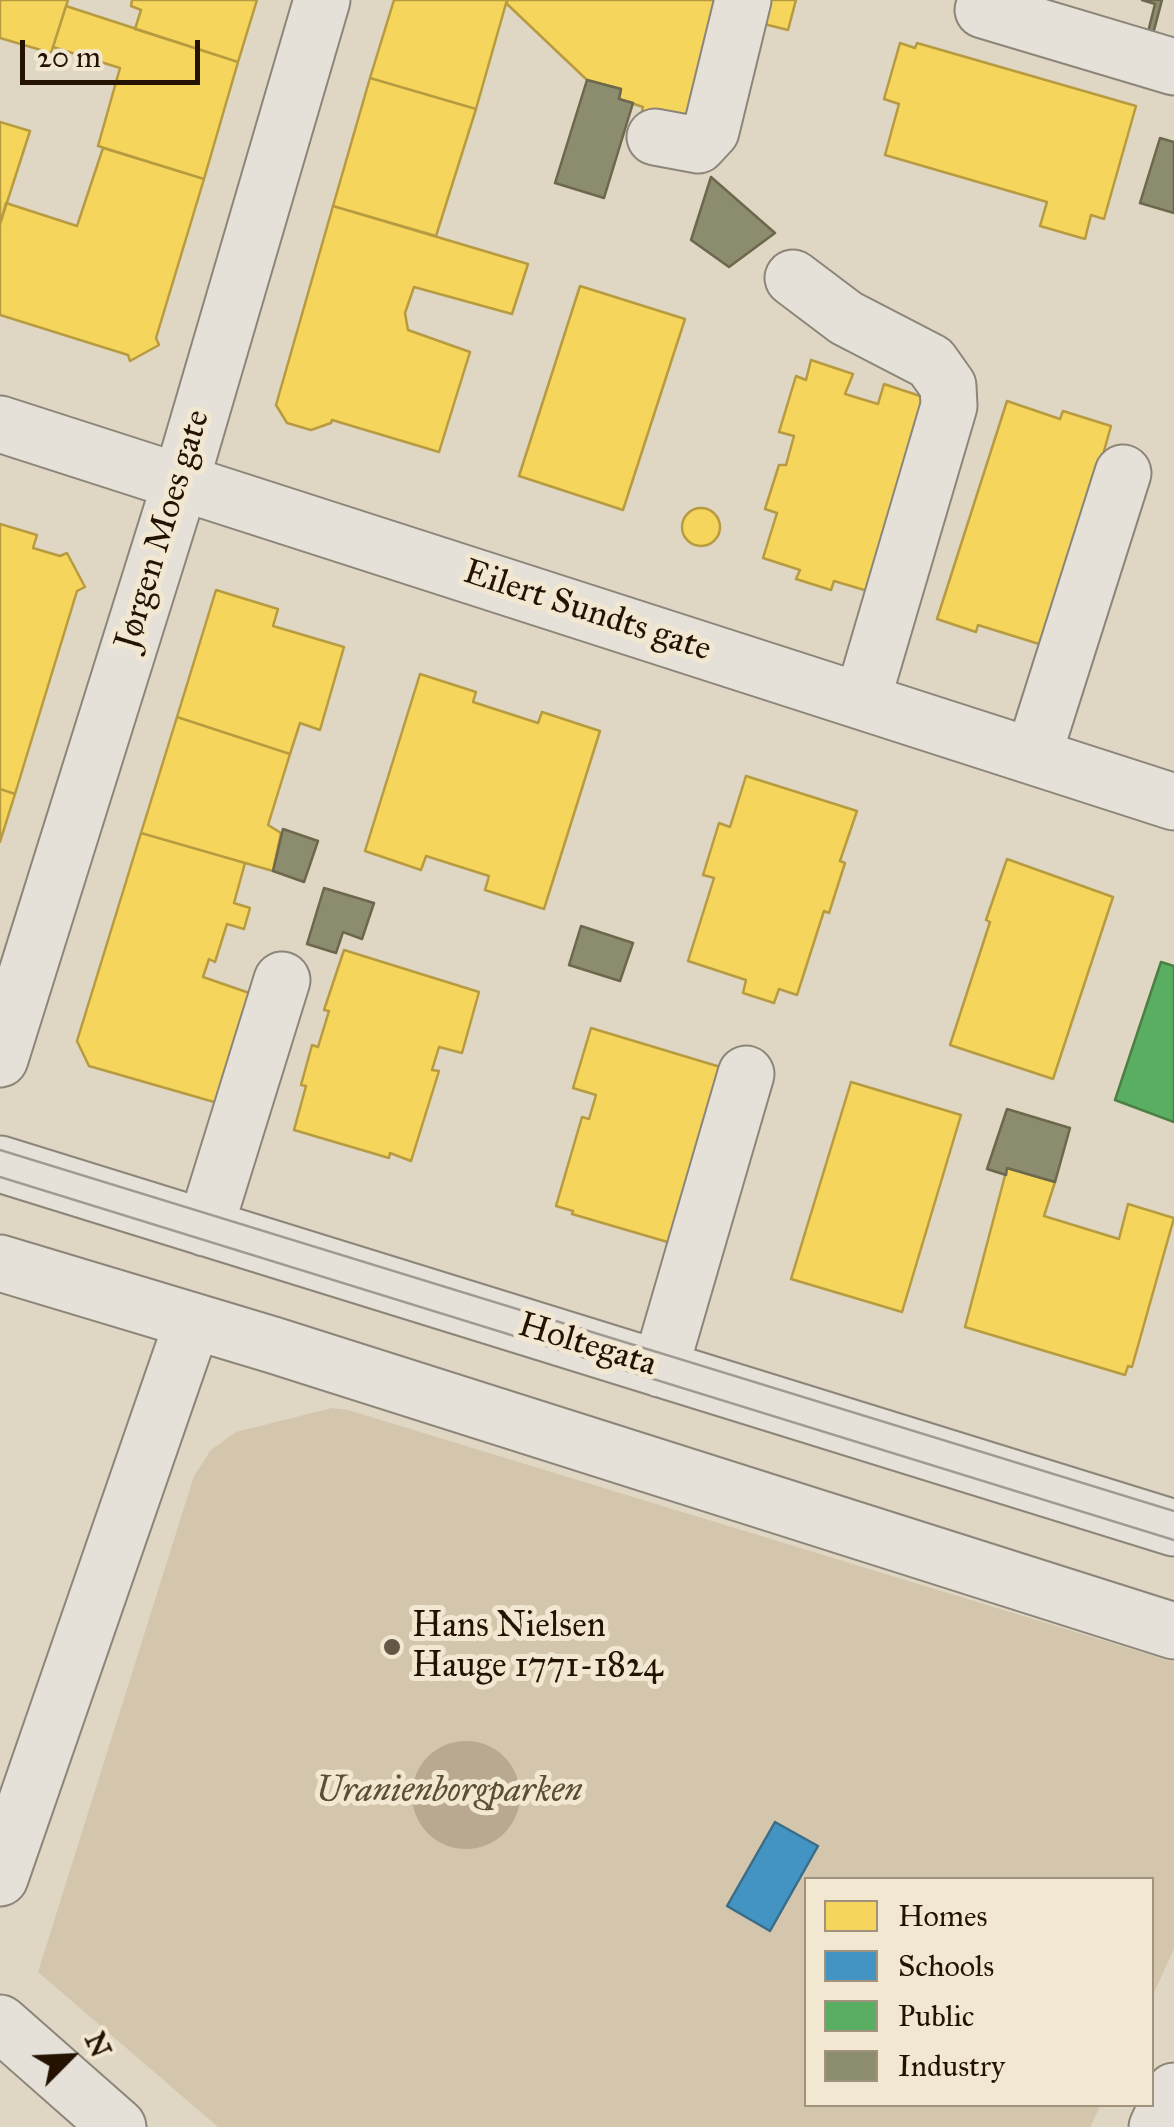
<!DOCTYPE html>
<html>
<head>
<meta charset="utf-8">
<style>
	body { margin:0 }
	#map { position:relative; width:1174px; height:2127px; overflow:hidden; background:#dfd6c4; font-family:"IM FELL Great Primer",serif }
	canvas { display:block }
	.legend { position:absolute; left:804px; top:1877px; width:350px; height:230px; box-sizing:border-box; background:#f2e7d1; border:2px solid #a0927d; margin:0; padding:12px 18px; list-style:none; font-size:30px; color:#241300 }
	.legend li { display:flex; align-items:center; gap:20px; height:50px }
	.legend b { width:50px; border:2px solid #a0927d }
	.north { position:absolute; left:20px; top:2007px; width:100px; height:100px; -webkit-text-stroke:8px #f2e7d1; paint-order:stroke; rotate:66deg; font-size:28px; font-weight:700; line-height:40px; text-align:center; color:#241300 }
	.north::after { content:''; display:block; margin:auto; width:35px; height:45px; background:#241300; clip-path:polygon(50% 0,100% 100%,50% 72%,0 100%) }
	.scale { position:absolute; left:20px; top:40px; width:180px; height:45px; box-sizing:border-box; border:5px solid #241300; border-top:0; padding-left:12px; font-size:30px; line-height:35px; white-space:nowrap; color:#241300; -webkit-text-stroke:8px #f2e7d1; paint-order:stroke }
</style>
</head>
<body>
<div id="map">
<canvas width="1174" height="2127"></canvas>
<ul class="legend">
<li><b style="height:28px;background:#f6d55c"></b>Homes</li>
<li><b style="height:28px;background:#4393c3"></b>Schools</li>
<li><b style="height:28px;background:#5aae61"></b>Public</li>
<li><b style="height:28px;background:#8c8c6e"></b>Industry</li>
</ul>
<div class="north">N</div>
<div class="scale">20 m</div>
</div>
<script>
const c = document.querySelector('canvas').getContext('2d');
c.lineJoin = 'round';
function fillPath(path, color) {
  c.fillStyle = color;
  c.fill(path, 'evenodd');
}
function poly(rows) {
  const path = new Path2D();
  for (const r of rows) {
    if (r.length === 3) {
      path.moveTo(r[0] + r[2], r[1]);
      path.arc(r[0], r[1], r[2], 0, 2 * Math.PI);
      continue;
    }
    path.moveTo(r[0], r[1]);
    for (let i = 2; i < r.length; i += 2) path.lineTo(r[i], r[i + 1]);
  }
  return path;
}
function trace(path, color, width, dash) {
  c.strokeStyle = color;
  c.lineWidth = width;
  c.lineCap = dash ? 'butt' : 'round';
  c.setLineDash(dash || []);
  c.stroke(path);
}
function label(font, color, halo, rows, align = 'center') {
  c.font = font + ' "IM FELL Great Primer",serif';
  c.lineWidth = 10;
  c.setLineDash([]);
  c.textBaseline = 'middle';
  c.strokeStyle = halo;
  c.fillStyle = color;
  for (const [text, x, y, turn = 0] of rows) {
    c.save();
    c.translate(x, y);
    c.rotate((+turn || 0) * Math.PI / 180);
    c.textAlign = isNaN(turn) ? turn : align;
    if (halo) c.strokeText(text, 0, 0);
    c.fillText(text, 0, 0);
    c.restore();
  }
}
fillPath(poly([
	[332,1408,348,1410,1174,1662,1174,1949,1152,1997,1152,1880,806,1880,806,2104,1101,2105,1090,2127,218,2127,38,1972,194,1476,211,1450,236,1432]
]), '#d3c6ac');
fillPath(poly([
	[466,1795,54]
]), '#b8a990');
const homes = poly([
	[0,0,68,0,51,53,0,38,0,0],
	[132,0,257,0,238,62,135,29,141,10,131,6,132,0],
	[394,0,507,0,476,109,370,78,394,0],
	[507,0,728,0,695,130,641,115,643,107,619,99,621,89,587,80,507,4,507,0],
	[767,0,796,0,788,30,760,23,767,0],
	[66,6,238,62,204,179,98,146,120,68,53,47,66,6],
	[900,43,915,48,917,43,1136,106,1104,219,1091,215,1085,239,1040,226,1047,202,885,155,899,104,884,99,900,43],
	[370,78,476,109,436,236,333,206,370,78],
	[0,122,30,131,0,224,0,122],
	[103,148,204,179,156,338,159,345,130,361,128,355,0,315,0,224,6,203,77,226,103,148],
	[333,206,528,264,512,314,414,287,405,313,408,330,470,352,439,452,332,420,331,423,311,430,287,423,276,405,333,206],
	[580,286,685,319,623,510,519,476,580,286],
	[811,360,853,374,845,394,878,404,884,384,929,399,871,592,834,581,831,590,796,579,800,570,763,558,777,513,765,509,779,465,786,465,794,436,779,432,796,376,806,380,811,360],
	[1007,401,1060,419,1063,411,1111,426,1104,451,1113,455,1052,648,978,625,976,632,937,619,1007,401],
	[701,527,19],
	[0,524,37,535,33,548,60,556,67,553,85,587,77,591,15,794,0,789,0,524],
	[216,590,278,609,273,626,344,647,320,730,300,723,290,754,177,717,216,590],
	[420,674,476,692,473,702,538,723,542,712,600,731,544,909,485,890,489,876,426,856,421,870,365,851,420,674],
	[177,717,290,754,268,825,281,833,273,871,141,833,177,717],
	[746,776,857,811,840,861,845,863,829,913,824,911,797,995,779,989,774,1003,743,993,746,980,688,961,714,878,703,875,719,823,730,827,746,776],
	[0,789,15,794,0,842,0,789],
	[141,833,245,863,234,903,250,908,244,929,227,924,215,962,209,959,203,977,261,997,228,1106,89,1066,77,1041,141,833],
	[1007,859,1113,897,1053,1079,950,1045,990,922,986,920,1007,859],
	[344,950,479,992,462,1053,439,1047,432,1070,439,1071,411,1161,390,1153,389,1158,294,1130,306,1086,301,1085,312,1045,318,1047,329,1011,324,1010,344,950],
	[591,1028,727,1069,671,1243,572,1214,573,1211,556,1206,582,1117,589,1119,596,1095,573,1088,591,1028],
	[851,1082,961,1115,902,1312,791,1279,851,1082],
	[1007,1168,1055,1182,1044,1216,1119,1239,1128,1204,1174,1218,1132,1367,1128,1366,1125,1375,965,1327,1007,1168]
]);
fillPath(homes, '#f6d55c');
trace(homes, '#b79b40', 2.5);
const schools = poly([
	[775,1822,818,1846,770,1931,727,1906,775,1822]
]);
fillPath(schools, '#4393c3');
trace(schools, '#3a6d88', 2.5);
const public = poly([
	[1161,962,1174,966,1174,1122,1115,1100,1161,962]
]);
fillPath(public, '#5aae61');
trace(public, '#4a8044', 2.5);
const industry = poly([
	[1142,0,1162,0,1153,34,1148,32,1155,4,1142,0],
	[587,80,621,89,619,99,633,103,604,198,555,183,587,80],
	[1160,138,1174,142,1174,213,1140,203,1160,138],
	[711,177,775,233,729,267,691,240,711,177],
	[283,829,318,841,304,882,273,871,283,829],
	[324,888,374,903,362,939,343,932,336,953,307,944,324,888],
	[581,926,633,943,620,981,569,965,581,926],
	[1007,1109,1070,1128,1055,1182,1007,1168,1006,1175,987,1169,1007,1109]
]);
fillPath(industry, '#8c8c6e');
trace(industry, '#6d684d', 2.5);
const minor = poly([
	[983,10,1174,67],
	[655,137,698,145,711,131,743,0],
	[793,278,846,318,931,362,948,386,949,406,862,701],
	[0,424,1174,802],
	[1033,756,1123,473],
	[0,1059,181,481,322,0],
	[0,1164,1174,1528],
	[205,1228,282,980],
	[0,1263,273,1345,1174,1631],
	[660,1369,746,1074],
	[0,1878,193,1321],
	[0,2023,118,2127],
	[1157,2127,1174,2091]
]);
trace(minor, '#8c8579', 59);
trace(minor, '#e6e1d8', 55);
trace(poly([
	[0,1150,1174,1511],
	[0,1177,1174,1540]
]), '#a09a91', 2.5);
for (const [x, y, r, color] of [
	[392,1647,10,"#655745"]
]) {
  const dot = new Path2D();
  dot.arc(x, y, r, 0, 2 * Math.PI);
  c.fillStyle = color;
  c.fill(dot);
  trace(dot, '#f2e7d1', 4);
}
label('35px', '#241300', '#f2e7d1', [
	["Jørgen Moes gate",164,530,-73],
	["Eilert Sundts gate",587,612,18],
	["Holtegata",587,1346,17]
]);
label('35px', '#241300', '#f2e7d1', [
	["Hans Nielsen",412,1627],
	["Hauge 1771-1824",412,1667]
], 'left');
label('italic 35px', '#5e4d36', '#f2e7d1', [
	["Uranienborgparken",449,1792]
]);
</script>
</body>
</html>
